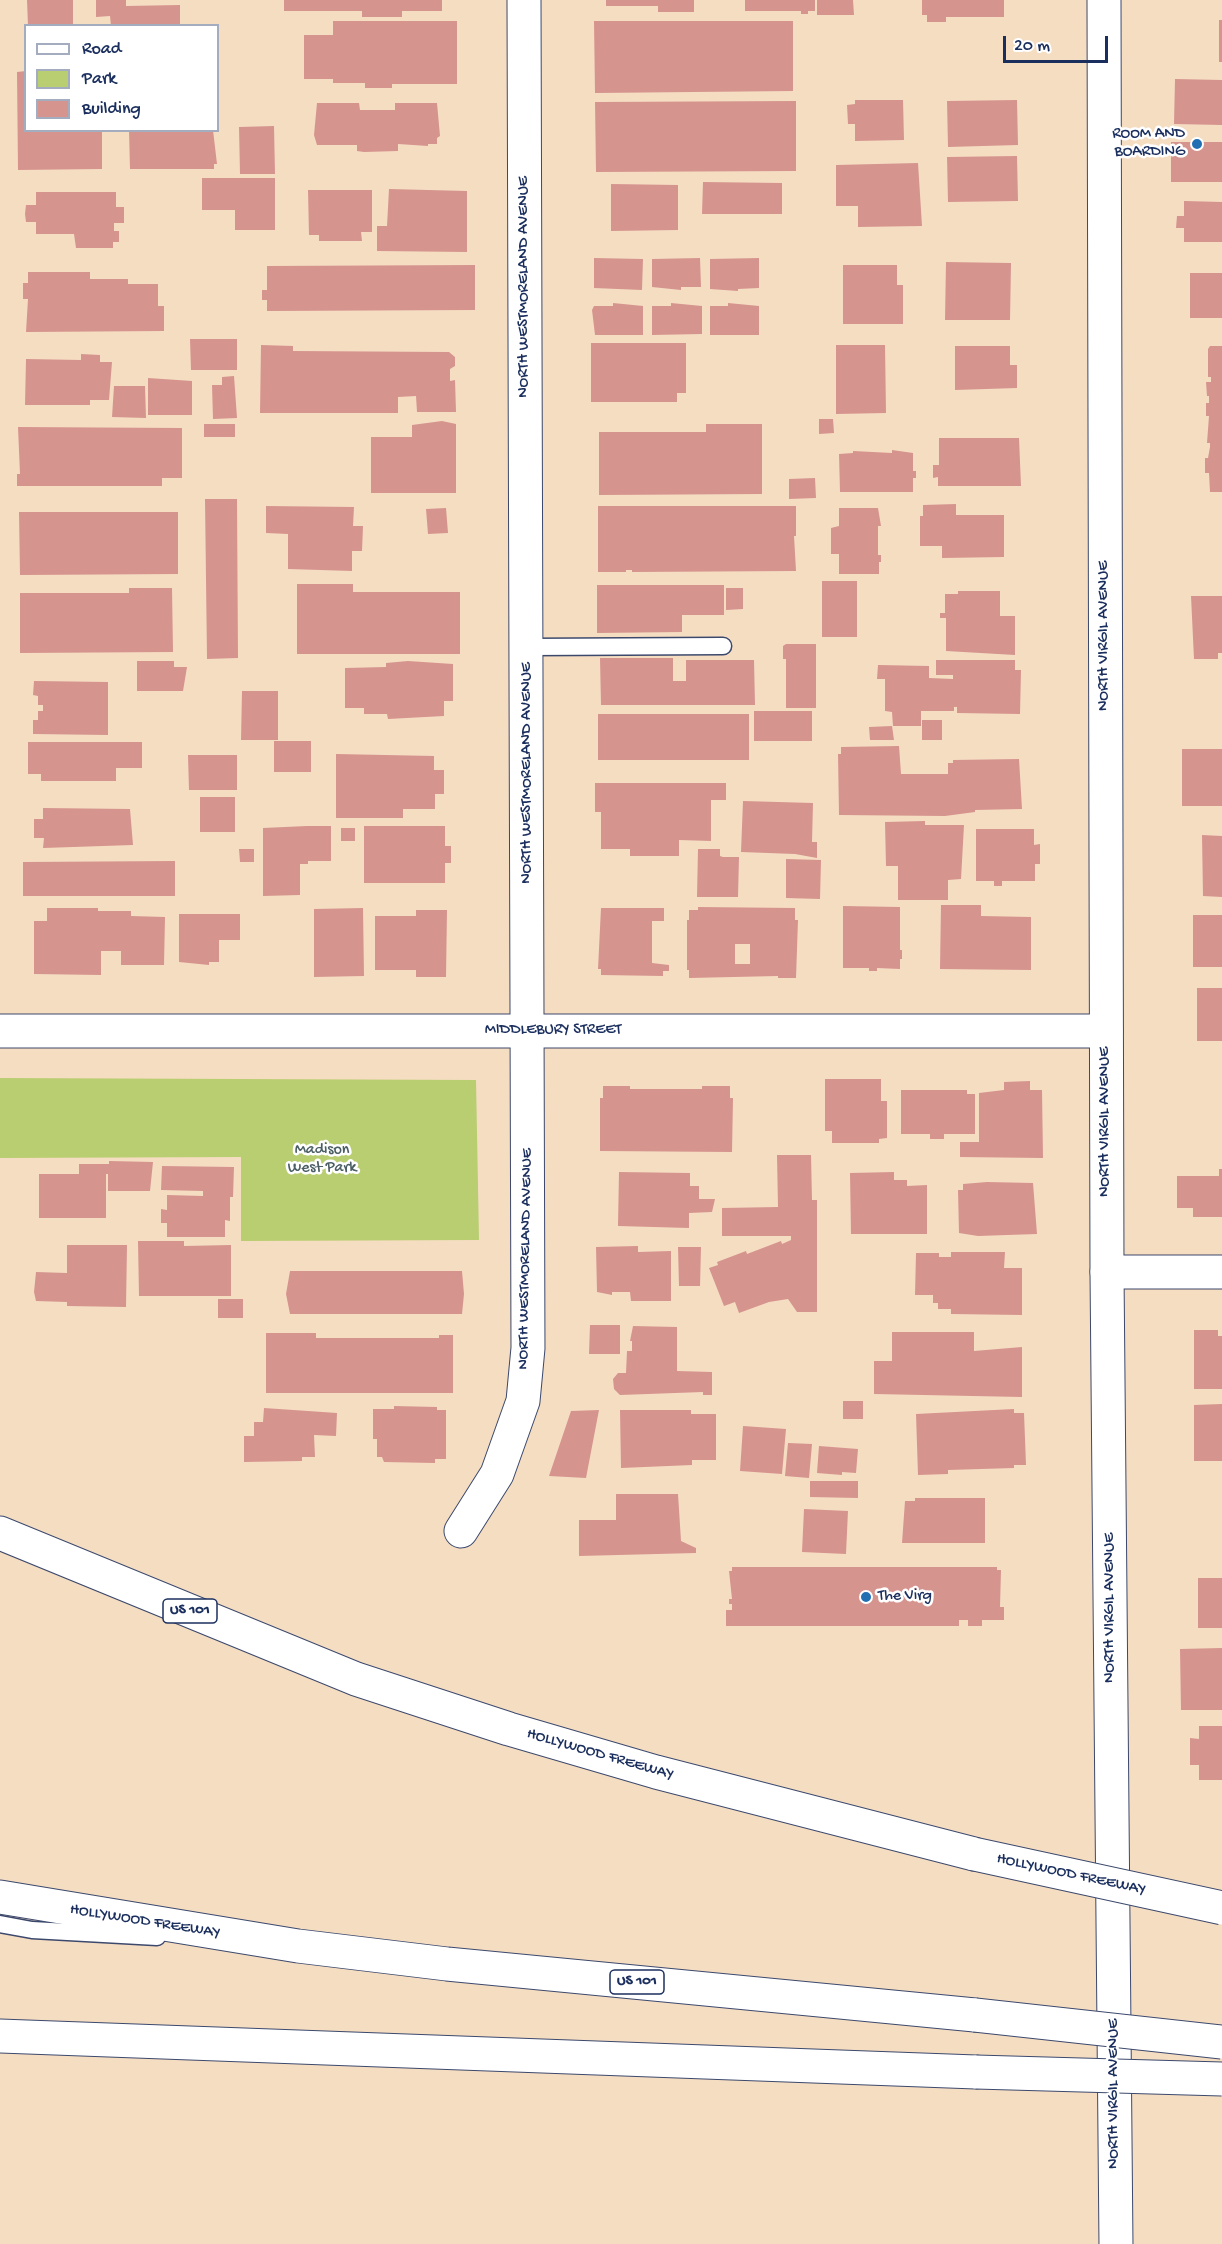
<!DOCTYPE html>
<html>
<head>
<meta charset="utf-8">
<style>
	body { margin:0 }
	#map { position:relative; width:1222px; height:2244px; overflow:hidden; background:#f5ddc2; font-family:"Gochi Hand",sans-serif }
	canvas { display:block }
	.legend { position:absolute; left:24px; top:24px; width:195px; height:108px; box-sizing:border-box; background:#fff; border:2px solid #a4acbf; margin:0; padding:8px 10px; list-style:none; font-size:18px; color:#1b2f5e }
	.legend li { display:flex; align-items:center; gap:12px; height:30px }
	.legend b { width:30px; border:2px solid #a4acbf }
	.scale { position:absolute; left:1003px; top:36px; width:105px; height:27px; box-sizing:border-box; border:3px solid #1b2f5e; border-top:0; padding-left:8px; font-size:18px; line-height:21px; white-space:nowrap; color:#1b2f5e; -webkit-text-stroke:4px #fff; paint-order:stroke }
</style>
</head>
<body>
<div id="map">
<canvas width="1222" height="2244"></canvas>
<ul class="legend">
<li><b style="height:8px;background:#fff"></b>Road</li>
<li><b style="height:16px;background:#b9cd71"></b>Park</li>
<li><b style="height:16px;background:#d6948f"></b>Building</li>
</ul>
<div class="scale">20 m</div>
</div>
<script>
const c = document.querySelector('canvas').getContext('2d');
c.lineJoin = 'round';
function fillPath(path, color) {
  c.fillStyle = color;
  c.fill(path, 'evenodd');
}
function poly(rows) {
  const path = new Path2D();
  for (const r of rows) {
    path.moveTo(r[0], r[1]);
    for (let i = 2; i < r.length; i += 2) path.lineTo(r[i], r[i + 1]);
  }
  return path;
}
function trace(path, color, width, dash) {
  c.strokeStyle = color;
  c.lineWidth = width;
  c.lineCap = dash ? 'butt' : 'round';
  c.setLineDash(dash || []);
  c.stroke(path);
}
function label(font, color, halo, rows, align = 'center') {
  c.font = font + ' "Gochi Hand",sans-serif';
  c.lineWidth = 5;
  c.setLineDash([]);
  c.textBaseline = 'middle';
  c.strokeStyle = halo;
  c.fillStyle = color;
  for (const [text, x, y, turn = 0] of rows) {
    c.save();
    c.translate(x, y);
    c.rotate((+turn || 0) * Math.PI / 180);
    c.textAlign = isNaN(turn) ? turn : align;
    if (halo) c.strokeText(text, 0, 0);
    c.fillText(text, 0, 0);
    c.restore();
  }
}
fillPath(poly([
	[0,1078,476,1080,479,1240,241,1241,241,1157,0,1158]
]), '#b9cd71');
fillPath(poly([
	[27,0,73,0,73,26,28,26],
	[96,0,126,0,126,6,180,5,180,26,111,26,110,16,96,17],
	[284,0,442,0,442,11,402,11,402,17,362,17,362,11,284,11],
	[606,0,694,0,694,12,658,12,658,6,606,6],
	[745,0,815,0,815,11,808,11,808,14,801,14,801,11,745,11],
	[817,0,853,0,854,15,817,15],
	[922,0,1004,0,1004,17,946,17,946,22,927,22,927,15,922,15],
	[1219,20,1222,20,1222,62,1219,62],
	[333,21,457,21,457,84,392,84,392,88,365,88,365,83,333,83,333,79,304,79,304,35,333,35],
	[594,21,793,21,793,91,595,93],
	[26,71,26,130,102,130,102,169,18,170,17,72],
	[1175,79,1222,80,1222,125,1174,124],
	[855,100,903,100,904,140,855,141,855,124,848,124,847,105,855,104],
	[1017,100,1018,145,948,147,947,101],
	[796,101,796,171,596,172,595,102],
	[317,103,359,103,360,110,395,110,395,103,437,103,440,136,437,138,437,144,428,144,428,146,398,144,398,151,364,152,357,151,357,145,317,145,314,135],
	[274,126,275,174,240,174,239,127],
	[129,130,213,130,217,164,214,164,214,169,130,169],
	[1171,142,1222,142,1222,182,1171,182],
	[1017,156,1018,201,948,202,947,157],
	[918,163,922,226,858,227,858,206,836,206,836,165],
	[202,178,275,178,275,230,235,230,235,210,202,210],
	[703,182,782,183,782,214,702,214],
	[611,184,678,185,678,230,611,231],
	[389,189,467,191,467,252,377,251,377,226,387,226],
	[308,190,372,190,372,232,361,232,362,241,319,241,319,235,309,235],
	[36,192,116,192,116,207,124,207,124,223,114,223,114,231,119,231,119,242,113,242,113,248,76,248,74,234,36,234,36,222,26,222,25,214,26,205,36,205],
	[1184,201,1222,202,1222,242,1184,242,1184,228,1176,228,1177,216,1184,216],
	[594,258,643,259,642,290,594,288],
	[700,258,701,287,681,287,681,290,652,287,652,259],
	[759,258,759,288,738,289,738,291,710,289,710,259],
	[946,262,1011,263,1010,320,945,320],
	[475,265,475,310,267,311,267,300,262,300,262,290,267,290,267,266],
	[843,265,897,265,897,285,903,285,903,324,843,324],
	[28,272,90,272,90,279,128,279,128,284,158,284,158,306,164,306,164,331,26,332,28,299,23,299,23,283,28,283],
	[1190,273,1222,273,1222,318,1190,318],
	[613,303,643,306,643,335,595,335,592,310,594,306,613,306],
	[671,303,702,306,702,334,652,335,652,306,671,306],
	[728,303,759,306,759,335,710,335,710,306,728,306],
	[190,339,237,339,237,370,191,370],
	[591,343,686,343,686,393,677,393,677,402,591,402],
	[261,345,293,346,293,351,449,352,455,357,455,366,450,369,450,381,455,380,456,412,417,412,416,396,398,397,398,413,260,413],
	[836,345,885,345,886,413,836,414],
	[955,346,1010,346,1010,365,1017,365,1017,388,955,390],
	[1210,346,1222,346,1222,492,1210,492,1209,473,1205,473,1205,458,1208,458,1210,447,1210,443,1207,443,1209,416,1206,416,1206,403,1209,403,1209,396,1207,396,1206,382,1211,382,1211,377,1208,377,1208,349],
	[81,354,100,355,100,362,112,362,109,400,90,400,90,405,25,405,26,359,81,360],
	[234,376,237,418,213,419,212,385,222,385,222,377],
	[148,378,192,381,192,415,148,415],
	[114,386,145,386,146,418,112,417],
	[819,419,833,419,834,433,819,434],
	[442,421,456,424,456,493,371,493,371,437,412,437,412,425],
	[204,424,235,424,235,437,204,437],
	[706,424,762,424,762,494,599,495,599,432,706,432],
	[18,427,182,428,182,478,162,478,162,486,17,486,17,474,20,474],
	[939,438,1019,438,1021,486,938,486,938,477,933,478,933,465,939,465],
	[892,450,913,453,913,471,916,471,916,478,913,478,913,492,840,492,839,454,853,453,853,451,892,453],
	[815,478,816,498,789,499,789,479],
	[205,499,237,499,238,658,207,659],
	[956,504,956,515,1004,515,1004,557,942,558,942,546,920,546,920,516,923,516,923,505],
	[266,506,354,507,353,526,363,526,362,551,352,551,352,571,288,569,288,534,266,533],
	[598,506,796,506,796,536,794,536,796,571,632,572,632,570,626,570,626,572,598,572],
	[446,508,448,533,428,534,426,509],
	[839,508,878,508,881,526,878,526,878,555,881,555,881,562,879,562,879,574,839,574,839,554,831,554,831,528,839,526],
	[19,512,178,512,178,574,20,575],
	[822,581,857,581,857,637,822,637],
	[297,584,353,584,353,592,460,592,460,654,297,654],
	[597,585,724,585,724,615,682,615,682,632,597,633],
	[129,588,172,588,173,652,20,653,20,593,129,593],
	[726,588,743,588,743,609,726,610],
	[958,591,1000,591,1000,616,1015,616,1015,655,946,651,946,618,940,618,940,613,945,613,945,594,958,594],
	[1191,596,1222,596,1222,653,1218,653,1218,659,1194,659],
	[786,644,816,644,816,708,786,708,786,659,783,659,783,646],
	[600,658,673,658,673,681,686,681,686,660,754,660,755,705,601,705],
	[936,660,1015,660,1015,670,1021,670,1020,714,957,713,957,707,954,707,954,711,921,711,921,726,893,726,892,712,885,711,885,679,877,679,878,665,929,666,929,678,953,679,953,675,936,675],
	[137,661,174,661,174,667,187,667,183,691,137,691],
	[408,661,453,664,453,701,444,701,444,716,388,719,387,714,364,714,364,708,345,708,345,668,386,667,386,663],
	[34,681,108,682,108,735,33,734,33,720,38,720,38,711,43,711,43,705,38,705,38,696,33,695],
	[242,691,278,691,278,740,241,740],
	[754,711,812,711,812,741,754,741],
	[598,714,749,714,749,760,598,760],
	[922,720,942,720,942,740,922,740],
	[892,726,894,740,870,740,869,727],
	[274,741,311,741,311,772,274,772],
	[28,742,142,742,142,768,116,768,116,781,41,781,41,774,28,774],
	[899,746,901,774,948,774,948,763,953,763,953,760,1019,759,1022,809,975,810,975,812,945,816,839,815,838,754,841,754,841,747],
	[1182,749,1222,749,1222,806,1182,806],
	[336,754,434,756,434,770,444,770,444,794,435,794,435,809,403,809,403,818,336,818],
	[188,755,237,755,237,790,189,790],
	[595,783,726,783,726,800,711,800,711,841,679,840,679,856,630,856,630,849,601,849,601,812,595,812],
	[200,797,235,797,235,832,200,832],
	[743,801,813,803,812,842,817,842,817,858,795,854,741,852],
	[43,808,130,809,133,845,43,848,44,838,34,838,34,819,43,819],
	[925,821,925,825,964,825,961,879,948,880,948,900,898,900,898,866,886,866,885,822],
	[307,826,331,826,331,861,308,861,308,864,300,864,300,895,263,896,263,828],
	[364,826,445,826,445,846,451,846,451,863,445,863,445,883,364,883],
	[341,828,355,828,355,841,341,841],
	[976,829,1034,829,1034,845,1040,844,1040,864,1035,864,1035,881,1002,881,1002,886,994,886,994,881,976,881],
	[1202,835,1222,836,1222,897,1203,896],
	[239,849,254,849,254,862,240,862],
	[698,849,720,849,720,856,723,857,739,857,738,897,697,897],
	[786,859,821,860,820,899,786,898],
	[175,861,175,896,23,896,23,862],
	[941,905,981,905,981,916,1031,917,1031,970,940,969],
	[843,906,900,907,900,950,902,950,902,959,900,959,900,969,877,968,877,971,869,971,869,968,843,968],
	[698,907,795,908,795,920,798,920,796,978,778,978,778,976,689,978,689,970,687,970,687,920,689,920,689,910,698,910],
	[735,944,750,944,750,964,735,964],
	[47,908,98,908,98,911,131,911,131,916,165,917,164,965,121,965,121,951,101,951,101,975,34,974,34,921,47,921],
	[363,908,364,976,314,977,314,909],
	[601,908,664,908,664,921,652,921,652,963,669,965,669,971,663,971,663,976,601,975,601,969,598,969],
	[416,910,447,910,446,977,416,977,416,970,375,970,375,916,416,916],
	[179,914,240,914,240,940,219,940,219,962,209,962,209,965,179,962],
	[1193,915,1222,915,1222,967,1193,967],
	[1197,988,1222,988,1222,1041,1197,1041],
	[825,1079,881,1079,881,1101,887,1101,887,1138,879,1139,879,1143,832,1143,832,1131,825,1131],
	[1030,1081,1030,1090,1042,1090,1043,1158,960,1157,960,1142,979,1142,979,1093,1004,1090,1004,1082],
	[603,1086,630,1086,630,1089,702,1089,702,1086,730,1086,730,1098,733,1098,732,1152,600,1151,600,1098,603,1098],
	[901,1090,967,1090,967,1094,975,1094,975,1134,944,1134,944,1139,930,1139,930,1134,901,1134],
	[777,1155,811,1155,812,1200,817,1200,817,1312,797,1312,788,1299,769,1302,739,1313,735,1302,724,1306,709,1268,718,1265,717,1262,746,1251,747,1254,781,1241,782,1244,791,1240,791,1236,722,1236,722,1208,778,1207],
	[109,1161,153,1162,150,1191,108,1191,108,1174,106,1174,106,1218,39,1218,39,1174,79,1174,79,1164,109,1164],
	[162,1166,234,1167,233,1197,230,1197,230,1221,225,1220,225,1237,167,1237,167,1223,161,1223,161,1209,167,1210,167,1195,203,1196,203,1191,161,1190],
	[1219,1169,1222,1169,1222,1217,1193,1217,1193,1208,1177,1208,1177,1176,1219,1176],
	[619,1172,690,1173,690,1186,699,1186,699,1199,715,1199,712,1212,689,1213,689,1228,618,1226],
	[894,1172,894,1180,907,1180,907,1186,927,1185,927,1234,851,1234,850,1173],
	[987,1182,1033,1183,1037,1234,978,1236,959,1233,958,1190,963,1190,963,1184],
	[138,1241,184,1241,184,1246,231,1245,231,1296,139,1296],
	[67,1245,127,1245,126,1307,67,1306,67,1302,36,1301,34,1292,36,1272,67,1273],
	[638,1246,638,1252,671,1251,671,1301,631,1301,630,1292,612,1292,612,1295,597,1292,596,1247],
	[678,1247,701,1247,700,1286,679,1286],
	[951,1252,1005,1252,1004,1268,1022,1268,1022,1315,951,1314,951,1309,938,1309,938,1303,933,1303,933,1295,915,1295,916,1253,939,1253,939,1257,951,1257],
	[290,1271,462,1271,464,1294,462,1314,290,1314,286,1294],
	[218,1299,243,1299,243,1318,218,1318],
	[590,1325,620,1325,620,1354,589,1354],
	[633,1326,677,1327,677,1371,712,1372,712,1395,703,1395,703,1392,620,1395,614,1389,613,1379,618,1373,626,1373,627,1351,632,1351,632,1341,630,1341],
	[1194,1330,1218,1330,1218,1336,1222,1336,1222,1389,1194,1389],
	[892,1332,974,1332,974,1351,1022,1347,1022,1397,874,1394,874,1361,892,1361],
	[266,1333,316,1333,316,1338,439,1338,439,1335,453,1335,453,1393,266,1393],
	[843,1401,863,1401,863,1419,843,1419],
	[1222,1404,1222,1461,1194,1461,1194,1405],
	[394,1406,437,1407,437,1410,446,1410,446,1459,435,1459,435,1463,384,1462,382,1457,377,1457,377,1439,373,1439,373,1409,394,1409],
	[264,1408,337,1413,336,1436,314,1435,315,1457,302,1457,302,1461,244,1462,244,1436,254,1436,254,1422,263,1422],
	[1014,1409,1014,1413,1024,1413,1026,1465,1014,1465,1014,1468,948,1470,948,1474,918,1475,916,1414],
	[599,1410,586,1478,549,1476,571,1411],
	[620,1410,691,1410,691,1414,716,1414,716,1460,692,1460,692,1465,621,1468],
	[743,1426,786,1429,782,1474,740,1471],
	[788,1443,812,1444,809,1478,785,1476],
	[819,1446,858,1449,856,1473,842,1472,842,1475,817,1473],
	[810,1481,858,1481,858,1498,810,1497],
	[616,1494,678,1494,681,1541,696,1548,696,1553,579,1556,579,1520,616,1520],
	[915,1498,985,1498,985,1543,902,1543,905,1501,915,1501],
	[804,1509,848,1511,846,1554,802,1552],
	[732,1567,997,1567,997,1570,1001,1570,1000,1607,1004,1607,1004,1620,982,1620,982,1626,968,1626,968,1620,959,1620,959,1626,726,1626,726,1610,732,1610,732,1604,729,1604,729,1599,732,1599,729,1571,732,1571],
	[1198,1578,1222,1578,1222,1628,1198,1628],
	[1222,1648,1222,1710,1181,1710,1180,1649],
	[1199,1726,1222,1726,1222,1780,1199,1780,1199,1765,1190,1765,1190,1738,1199,1739]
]), '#d6948f');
const lane = poly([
	[528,647,723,646],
	[0,1924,32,1930,157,1937]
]);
const street = poly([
	[0,1031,1106,1031],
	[1107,1272,1222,1272],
	[461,1531,497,1474,523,1401,528,1348,524,0]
]);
const secondary = poly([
	[1104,0,1107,1272,1116,2244]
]);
const highway = poly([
	[0,1533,356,1679,509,1729,656,1772,974,1854],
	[0,1897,298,1946,447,1964,975,2015],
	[0,2036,976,2072]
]);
trace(lane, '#3c496d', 19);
trace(street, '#3c496d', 35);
trace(secondary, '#3c496d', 35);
trace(highway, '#3c496d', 35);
trace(lane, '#fff', 16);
trace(street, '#fff', 33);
trace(secondary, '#fff', 33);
trace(highway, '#fff', 33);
const highwayBridge = poly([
	[974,1854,1222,1908],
	[975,2015,1222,2042],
	[976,2072,1222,2079]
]);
trace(highwayBridge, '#3c496d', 35, []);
trace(highwayBridge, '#fff', 33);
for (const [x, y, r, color] of [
	[1197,144,6,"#1f6fb2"],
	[866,1597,6,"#1f6fb2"]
]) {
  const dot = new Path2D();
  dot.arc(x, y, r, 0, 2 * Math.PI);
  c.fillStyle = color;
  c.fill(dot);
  trace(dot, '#fff', 2);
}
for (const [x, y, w] of [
	[190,1611,54],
	[637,1982,54]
]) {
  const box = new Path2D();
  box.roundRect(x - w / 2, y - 12, w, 24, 4.5);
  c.fillStyle = '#fff';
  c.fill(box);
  trace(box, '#1b2f5e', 1.5);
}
label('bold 15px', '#1b2f5e', null, [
	["US 101",190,1611],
	["US 101",637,1982]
]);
label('16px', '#1b2f5e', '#fff', [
	["ROOM AND",1185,135],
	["BOARDING",1185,153],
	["The Virg",878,1597,"left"]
], 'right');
label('16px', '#1b2f5e', '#fff', [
	["NORTH WESTMORELAND AVENUE",525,287,-90],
	["NORTH VIRGIL AVENUE",1105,636,-90],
	["NORTH WESTMORELAND AVENUE",528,773,-90],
	["MIDDLEBURY STREET",553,1031],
	["NORTH VIRGIL AVENUE",1106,1122,-90],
	["NORTH WESTMORELAND AVENUE",526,1259,-89],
	["NORTH VIRGIL AVENUE",1111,1608,-90],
	["HOLLYWOOD FREEWAY",600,1755,16],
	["HOLLYWOOD FREEWAY",1071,1875,12],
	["HOLLYWOOD FREEWAY",145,1922,9],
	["NORTH VIRGIL AVENUE",1115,2094,-90]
]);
label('16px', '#4a5e64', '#fff', [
	["Madison",322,1151],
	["West Park",322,1169]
]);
</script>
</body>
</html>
